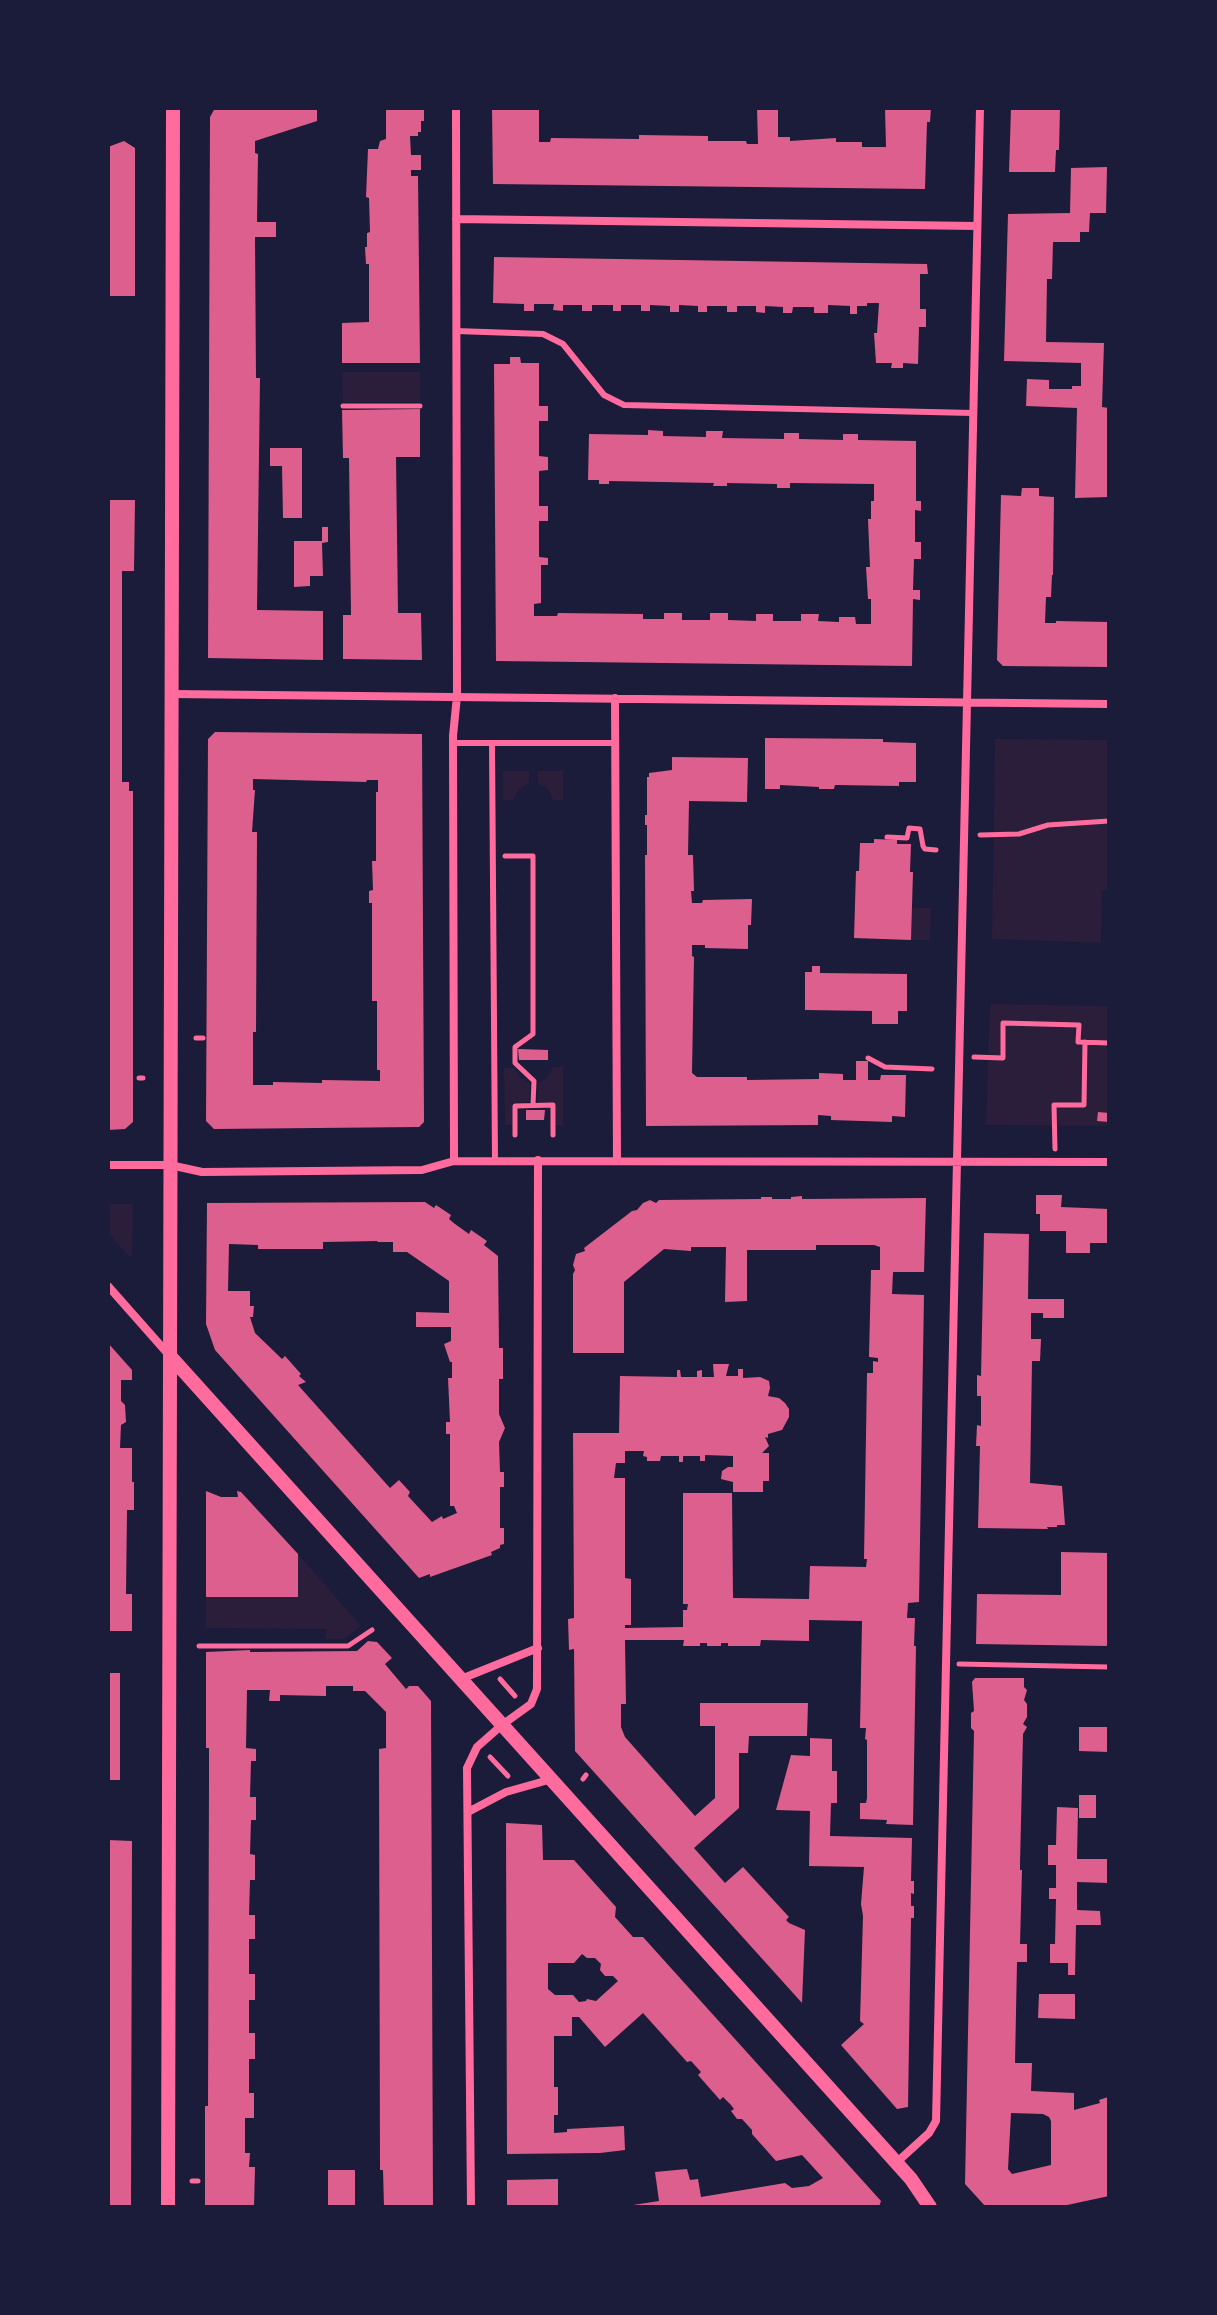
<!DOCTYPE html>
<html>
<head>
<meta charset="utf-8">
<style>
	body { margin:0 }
	#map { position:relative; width:1217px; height:2315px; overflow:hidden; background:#1b1b3a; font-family:Barlow,sans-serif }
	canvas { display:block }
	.frame { position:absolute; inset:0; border:110px solid #1b1b3a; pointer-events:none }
</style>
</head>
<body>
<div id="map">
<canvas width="1217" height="2315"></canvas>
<div class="frame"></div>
</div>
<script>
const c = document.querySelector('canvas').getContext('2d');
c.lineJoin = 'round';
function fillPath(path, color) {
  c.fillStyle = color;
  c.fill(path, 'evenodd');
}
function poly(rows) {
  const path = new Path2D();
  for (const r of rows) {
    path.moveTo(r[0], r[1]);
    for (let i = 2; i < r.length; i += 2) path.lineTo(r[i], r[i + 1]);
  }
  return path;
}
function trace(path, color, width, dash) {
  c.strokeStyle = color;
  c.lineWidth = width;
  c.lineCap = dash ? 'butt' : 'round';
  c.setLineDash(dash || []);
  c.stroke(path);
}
fillPath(poly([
	[342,372,420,372,420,402,343,402],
	[995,739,1109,740,1109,890,1102,890,1101,943,992,939],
	[503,771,529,771,529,783,519,789,513,800,503,801],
	[538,771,563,771,563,800,553,800,548,789,538,783],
	[912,908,931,908,930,940,911,940],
	[990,1004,1109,1006,1109,1126,986,1125],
	[553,1067,563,1067,563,1125,556,1125,556,1103,538,1103,538,1083,547,1078],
	[504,1068,514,1068,521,1078,530,1083,529,1102,512,1103,512,1125,505,1125],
	[108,1204,133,1204,132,1259,108,1233],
	[298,1554,361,1626,344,1639,326,1639,326,1629,206,1628,206,1597,298,1597]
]), '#2a1e3b');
fillPath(poly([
	[215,108,317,108,317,121,255,141,255,153,258,154,257,222,276,222,276,237,255,237,256,378,260,378,257,610,323,611,323,660,208,658,210,117],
	[386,108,424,108,424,121,421,121,421,132,418,132,418,136,410,136,411,155,421,155,421,170,411,170,411,176,418,176,420,363,342,363,342,323,369,322,369,264,366,264,365,247,367,247,367,233,370,232,369,198,366,197,368,149,378,149,380,141,386,139],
	[492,108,539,108,539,142,550,142,551,138,639,139,639,135,708,136,708,141,746,141,747,144,758,144,757,108,778,108,778,137,790,137,790,141,836,138,836,142,862,142,862,147,886,147,885,108,931,108,930,122,927,122,925,189,493,184],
	[1011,108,1060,108,1059,150,1056,150,1055,172,1009,172],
	[124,141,135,148,135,296,108,296,108,147],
	[1107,167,1106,213,1090,213,1089,232,1080,232,1080,242,1053,242,1052,279,1047,279,1046,342,1104,343,1102,407,1109,408,1109,497,1075,498,1077,408,1026,406,1027,379,1049,380,1049,389,1072,389,1072,386,1081,386,1081,363,1004,361,1008,214,1070,213,1071,168],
	[494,257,927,264,928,274,920,274,920,309,926,309,926,327,919,327,918,364,903,363,903,368,891,368,892,363,876,363,874,333,877,333,879,303,867,303,867,306,857,306,857,314,850,314,850,306,828,305,828,313,814,313,814,307,793,307,792,313,783,313,783,307,765,306,765,313,756,312,756,306,737,306,737,312,727,312,727,306,707,306,707,312,698,312,698,306,679,305,679,312,670,312,670,306,650,305,650,311,641,311,641,305,621,305,621,311,613,311,613,305,592,305,592,311,582,311,582,305,563,305,563,311,553,310,554,304,534,304,534,311,524,311,524,304,493,303],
	[510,357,520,357,521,363,539,363,539,406,548,406,548,421,539,421,539,456,548,457,548,470,539,471,539,506,548,506,548,521,539,521,539,557,548,558,548,565,541,565,541,603,534,604,534,616,557,616,558,613,643,614,643,619,664,619,664,613,682,613,682,620,710,620,710,613,728,613,728,620,756,621,756,614,773,614,773,621,801,621,801,614,819,614,818,621,839,622,839,617,855,617,856,624,871,624,871,599,868,599,866,567,870,567,868,519,871,519,871,501,874,501,874,484,790,483,790,488,777,488,777,484,727,483,727,486,713,486,714,483,609,481,609,484,599,484,599,480,588,480,589,434,648,435,648,430,663,431,663,436,706,437,706,431,723,431,722,438,784,439,784,433,799,433,799,439,843,440,843,434,858,434,858,440,916,441,916,501,921,501,921,511,915,510,915,542,921,542,921,559,914,559,913,590,920,590,920,600,913,599,912,666,496,661,494,364,510,364],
	[420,409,420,457,396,457,398,613,421,613,422,660,343,659,343,615,351,615,349,458,343,458,342,410],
	[270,448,302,448,302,518,283,518,282,466,270,466],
	[1022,488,1039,488,1039,496,1054,497,1053,575,1052,575,1051,597,1046,597,1045,623,1056,623,1056,621,1109,622,1109,667,1003,666,997,660,1001,495,1021,496],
	[108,500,135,500,134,571,122,571,122,782,129,782,129,791,133,791,133,1122,125,1129,108,1130],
	[322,527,328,527,328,542,322,543,323,576,310,576,310,586,294,587,294,541,322,541],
	[215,732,422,734,424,1122,419,1127,214,1129,206,1121,208,739],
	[253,779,366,782,367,780,378,780,378,792,376,792,376,861,372,861,373,890,369,891,369,903,372,903,372,1001,377,1001,377,1070,380,1070,380,1081,322,1080,322,1083,273,1082,273,1085,253,1085,253,1032,256,1032,257,832,252,832,255,790,253,790],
	[765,738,883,739,883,742,916,743,916,782,899,782,899,786,835,785,834,789,819,789,819,787,780,785,780,789,765,789],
	[672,757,748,758,747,802,689,801,688,855,693,855,694,891,691,891,692,903,702,903,703,900,752,899,751,925,748,925,748,949,705,948,705,945,692,945,692,956,694,957,692,1073,697,1077,747,1077,747,1080,819,1079,819,1073,843,1074,843,1080,856,1080,856,1061,868,1061,868,1080,880,1080,881,1075,906,1075,905,1117,892,1116,892,1122,831,1120,831,1116,818,1115,818,1125,646,1126,645,855,647,855,647,825,645,825,645,815,647,815,647,777,649,777,649,773,672,770],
	[874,839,897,840,897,844,911,844,910,872,913,872,911,940,854,938,856,871,859,871,860,843,874,843],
	[812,966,820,966,820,973,907,974,907,1011,898,1011,898,1024,872,1024,872,1011,805,1010,805,972,812,972],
	[518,1049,548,1050,548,1060,519,1060],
	[526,1110,545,1110,544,1120,526,1120],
	[1098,1112,1109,1113,1109,1122,1097,1121],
	[1036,1195,1062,1195,1061,1207,1109,1209,1109,1243,1090,1243,1090,1253,1066,1253,1066,1231,1040,1231,1040,1214,1036,1214],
	[802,1196,802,1199,926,1198,924,1272,893,1272,892,1294,924,1295,919,1602,908,1603,907,1618,915,1618,914,1646,916,1646,913,1825,886,1824,887,1820,860,1819,860,1803,866,1803,867,1798,867,1740,865,1739,866,1728,860,1728,862,1621,809,1620,809,1641,761,1640,760,1646,728,1646,728,1643,721,1643,721,1646,707,1646,707,1643,700,1643,700,1646,683,1646,684,1640,625,1640,626,1704,621,1704,621,1727,625,1737,695,1816,715,1798,715,1726,700,1726,700,1703,808,1703,807,1736,749,1736,748,1753,739,1753,739,1808,694,1848,725,1883,743,1867,789,1917,786,1920,789,1923,805,1930,802,2003,575,1751,574,1649,569,1650,568,1619,574,1618,573,1433,619,1433,620,1376,677,1377,677,1370,680,1370,681,1377,697,1377,697,1371,702,1370,702,1377,714,1377,713,1364,729,1364,726,1376,738,1376,738,1369,743,1369,743,1378,760,1377,769,1381,770,1388,768,1396,779,1398,785,1403,789,1409,789,1417,782,1430,768,1434,768,1438,765,1437,769,1446,762,1453,769,1453,769,1481,763,1481,763,1492,733,1492,733,1482,721,1479,722,1471,728,1467,733,1467,733,1456,705,1455,705,1461,700,1461,700,1456,683,1456,683,1462,679,1462,679,1456,661,1456,660,1461,647,1461,647,1457,643,1456,644,1451,625,1451,625,1463,616,1463,614,1478,625,1478,625,1578,631,1579,631,1625,625,1625,625,1628,683,1627,683,1610,687,1610,688,1604,683,1604,683,1493,732,1493,733,1598,809,1599,810,1566,866,1567,867,1559,864,1559,867,1373,873,1373,873,1361,878,1362,878,1358,869,1357,871,1270,880,1270,880,1247,874,1245,816,1245,816,1250,747,1250,747,1301,725,1302,726,1247,691,1247,691,1251,664,1249,624,1282,624,1353,573,1353,573,1274,575,1270,573,1265,576,1254,585,1251,584,1248,632,1211,637,1210,643,1203,650,1200,656,1203,659,1200,761,1199,761,1197,772,1197,772,1199,791,1199,791,1197],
	[425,1202,434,1208,436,1205,451,1215,449,1219,455,1224,469,1234,471,1230,487,1241,484,1245,498,1256,499,1348,503,1348,503,1379,499,1379,499,1414,505,1428,499,1442,500,1472,504,1472,504,1487,500,1487,500,1528,504,1528,504,1544,500,1545,500,1548,491,1552,492,1555,430,1577,430,1574,419,1578,215,1350,206,1324,207,1203],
	[378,1241,377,1242,393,1242,393,1252,407,1252,449,1281,449,1313,416,1312,416,1327,451,1327,451,1341,444,1344,450,1362,452,1362,452,1378,448,1378,450,1422,446,1422,446,1434,450,1434,450,1506,454,1506,457,1513,443,1519,442,1516,432,1522,408,1496,410,1492,399,1480,390,1488,298,1385,306,1382,299,1376,301,1374,285,1356,282,1359,255,1333,250,1317,253,1317,254,1306,250,1306,250,1291,228,1291,229,1244,258,1245,258,1249,323,1249,323,1242],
	[984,1233,1029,1234,1028,1299,1064,1299,1064,1318,1043,1318,1043,1313,1031,1313,1031,1339,1041,1339,1040,1361,1032,1361,1030,1483,1062,1486,1065,1525,1057,1525,1057,1527,1047,1527,1048,1529,978,1528,980,1446,976,1446,977,1425,981,1426,981,1396,977,1396,977,1375,981,1376],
	[108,1343,132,1370,132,1380,121,1380,121,1401,125,1405,126,1422,121,1425,120,1448,132,1448,132,1482,134,1482,134,1510,127,1510,126,1594,132,1594,132,1631,108,1631],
	[206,1491,221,1497,238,1497,237,1491,241,1492,298,1554,298,1597,206,1597],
	[1061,1552,1109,1553,1109,1646,976,1644,977,1594,1061,1595],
	[368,1641,377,1642,392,1658,385,1664,406,1689,409,1686,418,1686,431,1701,433,2207,384,2207,383,2170,380,2170,379,1749,386,1748,386,1712,365,1691,353,1691,353,1686,326,1686,326,1696,280,1695,280,1701,269,1701,270,1690,247,1690,246,1748,256,1749,256,1761,251,1761,250,1797,256,1797,256,1820,251,1820,250,1854,255,1855,255,1880,250,1880,249,1915,255,1915,255,1939,249,1939,249,1974,255,1974,255,2000,249,2000,249,2033,255,2033,255,2059,249,2059,249,2093,254,2093,254,2118,245,2118,245,2153,250,2153,249,2167,255,2167,254,2207,205,2207,205,2106,208,2106,209,1780,209,1748,206,1748,206,1652,250,1650,250,1652,357,1651],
	[108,1673,120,1673,120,1780,108,1780],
	[975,1678,1024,1678,1024,1687,1027,1690,1024,1700,1027,1704,1027,1717,1023,1724,1027,1727,1023,1734,1020,1864,1020,1870,1022,1870,1020,1944,1027,1944,1027,1962,1017,1962,1015,2063,1032,2063,1031,2091,1074,2093,1074,2110,1100,2103,1099,2100,1108,2097,1109,2102,1109,2196,1058,2207,986,2207,965,2184,974,1731,971,1728,971,1713,974,1711,972,1682],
	[1011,2113,1043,2114,1049,2117,1051,2121,1051,2165,1012,2174,1008,2169],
	[1079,1727,1109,1727,1109,1752,1079,1751],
	[810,1738,832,1739,832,1771,837,1771,837,1803,831,1803,830,1836,912,1838,911,1881,914,1881,914,1894,911,1893,911,1906,914,1906,914,1918,911,1918,908,2107,897,2109,841,2045,864,2024,860,2021,863,1916,861,1904,864,1867,809,1866,810,1811,776,1810,791,1755,810,1756],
	[1079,1795,1096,1795,1096,1818,1079,1818],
	[1057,1807,1078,1808,1077,1859,1109,1859,1109,1883,1077,1882,1077,1910,1100,1911,1101,1925,1076,1925,1075,1975,1068,1975,1068,1963,1050,1963,1050,1944,1055,1944,1056,1899,1049,1899,1049,1888,1056,1888,1056,1865,1048,1865,1048,1845,1056,1845],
	[506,1823,542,1825,543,1860,574,1860,616,1907,615,1917,633,1937,643,1937,881,2201,879,2207,633,2207,633,2205,659,2201,655,2172,687,2169,690,2180,698,2179,701,2197,785,2183,792,2188,809,2186,823,2178,802,2155,776,2161,752,2134,752,2130,742,2119,737,2119,731,2111,734,2109,731,2105,723,2097,720,2100,698,2075,701,2072,691,2061,687,2062,643,2013,605,2047,579,2017,572,2017,572,2036,554,2036,554,2087,558,2087,558,2115,554,2115,554,2133,567,2132,567,2129,624,2126,625,2150,600,2153,507,2154],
	[582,1954,587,1958,595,1958,601,1964,600,1970,605,1976,613,1976,618,1981,596,2001,587,1999,586,2001,579,2002,573,1995,555,1995,548,1989,548,1963,574,1963],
	[108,1840,132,1841,131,2207,108,2207],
	[1039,1994,1075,1994,1075,2019,1038,2018],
	[328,2170,355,2170,355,2207,328,2207],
	[558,2179,558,2205,556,2205,556,2207,507,2207,507,2180]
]), '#dd5f8e');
trace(poly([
	[343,406,420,406],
	[980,835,1019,834,1048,825,1109,821],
	[887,837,907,838,909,828,920,829,923,846,925,849,936,850],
	[505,856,533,856,533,1034,515,1047,515,1063,534,1081,533,1105],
	[196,1038,203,1038],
	[974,1057,1003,1058,1003,1023,1079,1025,1078,1042,1109,1043],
	[868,1058,885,1067,932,1069],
	[139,1078,143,1078],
	[515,1135,515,1106,553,1105,553,1135],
	[1055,1149,1054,1105,1084,1105,1085,1042],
	[199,1646,348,1646,372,1630],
	[959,1664,1109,1667],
	[500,1679,515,1696],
	[490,1757,508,1776],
	[583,1779,586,1775],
	[192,2181,198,2181]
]), '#ff6b9d', 5);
trace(poly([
	[456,331,543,334,563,344,604,395,624,405,973,413],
	[453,743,615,743],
	[492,743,495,1161]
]), '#ff6b9d', 6);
trace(poly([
	[456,219,977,226],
	[171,694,1109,704],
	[615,698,617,1161],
	[454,1161,453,736,457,696,456,108],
	[108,1165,170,1165,202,1172,422,1170,454,1161,1109,1162],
	[108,1286,169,1355],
	[461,1679,538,1648],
	[468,1812,506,1792,552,1779],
	[896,2163,929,2133,936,2121,980,108],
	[471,2207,467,1768,477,1747,502,1725,531,1704,537,1689,538,1160]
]), '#ff6b9d', 8);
trace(poly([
	[170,1356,876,2140,911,2179,930,2207],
	[168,2207,173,108]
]), '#ff6b9d', 14);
</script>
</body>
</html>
